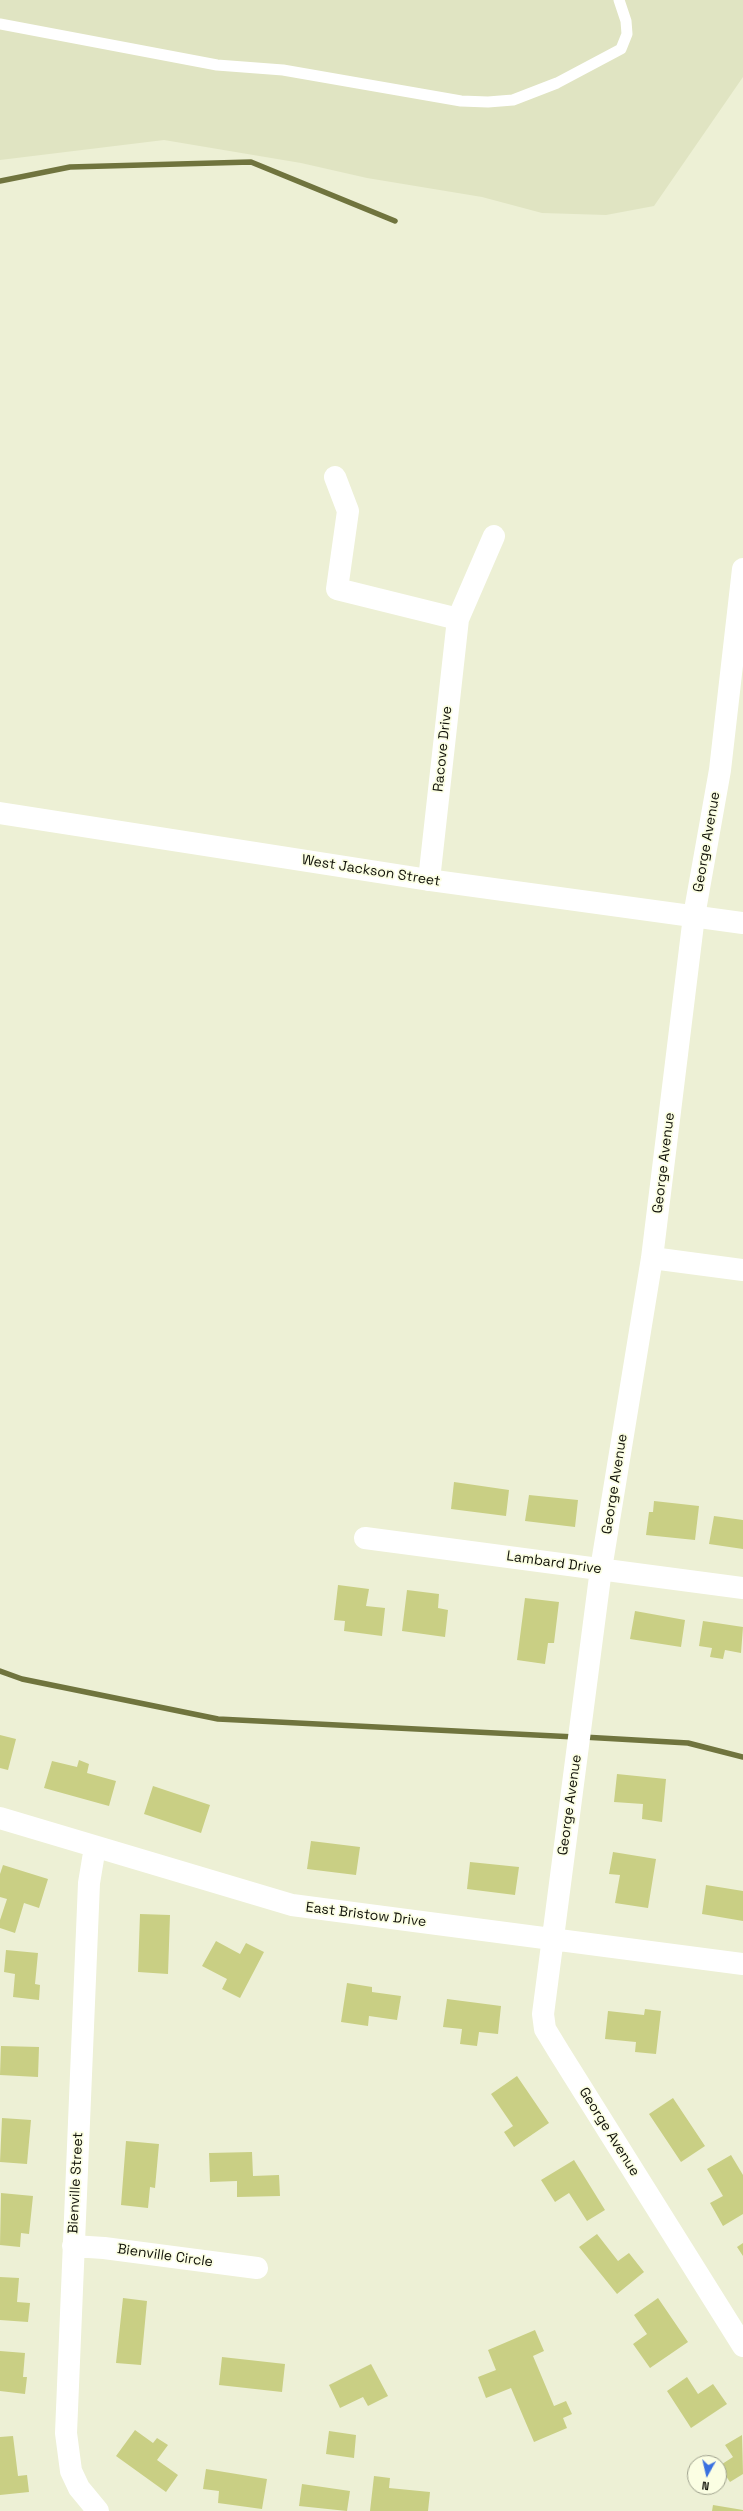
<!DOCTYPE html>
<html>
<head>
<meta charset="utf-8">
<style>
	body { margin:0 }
	#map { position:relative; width:743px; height:2511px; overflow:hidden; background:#edf0d5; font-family:"Space Grotesk",sans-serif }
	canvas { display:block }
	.north { position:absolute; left:687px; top:2455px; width:40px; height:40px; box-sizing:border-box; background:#fbfee3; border:1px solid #9da08c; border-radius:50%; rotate:188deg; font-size:11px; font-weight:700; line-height:16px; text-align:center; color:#111209 }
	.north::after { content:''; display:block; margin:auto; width:14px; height:18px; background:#3a71e0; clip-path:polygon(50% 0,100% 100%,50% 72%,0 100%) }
</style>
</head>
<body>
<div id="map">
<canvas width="743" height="2511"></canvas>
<div class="north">N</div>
</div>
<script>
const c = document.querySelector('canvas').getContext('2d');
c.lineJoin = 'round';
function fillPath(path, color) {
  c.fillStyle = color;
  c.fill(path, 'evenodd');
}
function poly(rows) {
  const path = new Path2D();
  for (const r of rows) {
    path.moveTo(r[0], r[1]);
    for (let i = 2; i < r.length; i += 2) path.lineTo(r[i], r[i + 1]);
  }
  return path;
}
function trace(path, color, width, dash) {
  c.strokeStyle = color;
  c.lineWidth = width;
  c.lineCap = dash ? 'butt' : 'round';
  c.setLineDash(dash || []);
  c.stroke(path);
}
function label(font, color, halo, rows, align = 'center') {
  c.font = font + ' "Space Grotesk",sans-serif';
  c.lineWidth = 3.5;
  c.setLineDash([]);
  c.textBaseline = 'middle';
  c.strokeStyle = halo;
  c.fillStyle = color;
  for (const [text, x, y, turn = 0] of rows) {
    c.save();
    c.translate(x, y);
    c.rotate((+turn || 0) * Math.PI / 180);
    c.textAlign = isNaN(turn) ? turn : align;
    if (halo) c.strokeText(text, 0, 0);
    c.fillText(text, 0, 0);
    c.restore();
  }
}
fillPath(poly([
	[0,0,743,0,743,77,654,206,606,215,542,213,482,197,367,178,301,163,164,140,0,160]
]), '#e0e4c2');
trace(poly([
	[0,181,70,167,251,162,395,221],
	[0,1671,22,1679,218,1719,575,1737],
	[583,1737,688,1743,743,1757]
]), '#70743e', 5.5);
fillPath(poly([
	[454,1482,509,1490,506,1516,451,1509],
	[529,1495,578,1500,575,1527,525,1521],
	[654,1501,699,1506,695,1540,646,1535,649,1512,653,1512],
	[714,1516,743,1520,743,1549,709,1544],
	[338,1585,369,1589,366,1606,385,1608,382,1636,344,1631,345,1621,334,1620],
	[407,1590,439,1594,438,1608,448,1610,445,1637,402,1631],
	[525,1598,559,1602,554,1643,548,1643,545,1664,517,1660],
	[635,1611,685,1620,681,1647,630,1639],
	[703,1621,743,1627,741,1653,725,1650,723,1659,710,1657,712,1648,699,1646],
	[0,1735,16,1739,8,1770,0,1768],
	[79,1760,89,1764,87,1773,116,1781,109,1806,44,1788,52,1761,77,1767],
	[617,1774,666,1779,662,1822,642,1819,643,1804,614,1802],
	[153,1786,210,1805,201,1833,144,1814],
	[311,1841,360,1847,356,1875,307,1869],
	[613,1852,656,1859,648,1908,615,1903,620,1875,609,1874],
	[470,1862,519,1867,515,1895,467,1889],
	[3,1865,48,1879,39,1908,24,1903,15,1933,0,1928,0,1920,7,1899,0,1897,0,1874],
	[706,1885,743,1891,743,1921,702,1914],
	[140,1914,170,1915,168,1974,138,1972],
	[216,1941,240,1954,246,1943,264,1952,240,1998,222,1989,227,1979,202,1966],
	[6,1950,38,1953,35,1984,40,1985,39,2000,13,1997,15,1974,4,1972],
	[347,1983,372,1987,372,1992,401,1996,397,2020,369,2016,368,2026,341,2022],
	[447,1999,501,2006,498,2034,479,2032,477,2046,460,2044,462,2029,443,2027],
	[645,2009,661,2011,656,2054,635,2052,636,2042,605,2039,608,2011,644,2015],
	[1,2046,39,2047,38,2077,0,2075],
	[517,2076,549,2123,514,2147,504,2132,513,2126,491,2094],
	[673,2098,705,2146,681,2162,649,2114],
	[2,2118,31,2120,27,2164,0,2162],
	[126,2141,159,2144,155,2188,150,2187,148,2208,121,2205],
	[252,2152,253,2176,279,2175,280,2196,237,2197,237,2181,210,2182,209,2153],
	[731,2155,743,2175,743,2214,723,2226,710,2203,723,2196,707,2169],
	[574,2160,605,2210,587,2221,569,2193,555,2202,541,2180],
	[1,2193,33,2196,29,2234,21,2233,20,2247,0,2245],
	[597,2234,618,2261,629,2253,644,2272,617,2294,579,2247],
	[743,2243,743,2256,737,2247],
	[0,2277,19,2278,17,2302,30,2303,28,2322,0,2320],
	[123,2298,147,2301,141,2365,116,2363],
	[658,2298,688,2342,650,2368,633,2344,647,2334,634,2315],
	[535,2330,544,2351,533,2356,554,2406,566,2401,572,2414,563,2418,567,2428,534,2442,511,2388,486,2398,478,2377,496,2370,488,2350],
	[0,2351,25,2353,23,2377,27,2377,25,2394,0,2391],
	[222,2357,285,2364,282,2392,219,2385],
	[371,2364,388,2396,368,2406,363,2397,340,2408,329,2385],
	[687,2377,698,2394,713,2384,727,2404,691,2428,667,2391],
	[135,2430,153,2443,157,2438,168,2445,157,2460,178,2475,166,2492,116,2456],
	[329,2431,356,2435,354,2458,326,2454],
	[742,2435,743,2474,730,2482,719,2466,733,2457,725,2445],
	[13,2436,18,2476,27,2475,29,2492,0,2495,0,2437],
	[206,2469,267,2479,262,2509,218,2503,219,2491,203,2489],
	[374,2476,390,2478,389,2488,430,2492,428,2511,370,2511],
	[302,2484,350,2491,347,2511,299,2506],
	[713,2505,743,2510,743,2511,712,2511]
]), '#c9cf84');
trace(poly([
	[0,24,217,65,283,70,461,101,488,102,513,100,557,83,621,49,627,34,626,21,619,0]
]), '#fff', 11);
trace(poly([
	[335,477,348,511,337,589,458,619],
	[743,569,720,770,694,916,652,1258,601,1569,543,2014,545,2029,559,2052,743,2346],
	[429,880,458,619,494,536],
	[652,1258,743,1270],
	[365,1538,743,1588],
	[0,1818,292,1905,743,1964],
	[95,1847,89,1883,66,2433,71,2471,79,2488,98,2511],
	[73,2246,104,2248,257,2268]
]), '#fff', 22);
trace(poly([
	[0,813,429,880,743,923]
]), '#fff', 22);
label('14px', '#111209', '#fbfee3', [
	["Racove Drive",443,749,-84],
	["George Avenue",707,842,-80],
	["West Jackson Street",371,871,9],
	["George Avenue",664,1163,-83],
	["George Avenue",615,1484,-81],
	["Lambard Drive",554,1563,8],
	["George Avenue",570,1805,-82],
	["East Bristow Drive",366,1915,7],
	["George Avenue",609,2132,58],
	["Bienville Street",76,2183,-87],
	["Bienville Circle",165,2256,8]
]);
</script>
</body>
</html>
